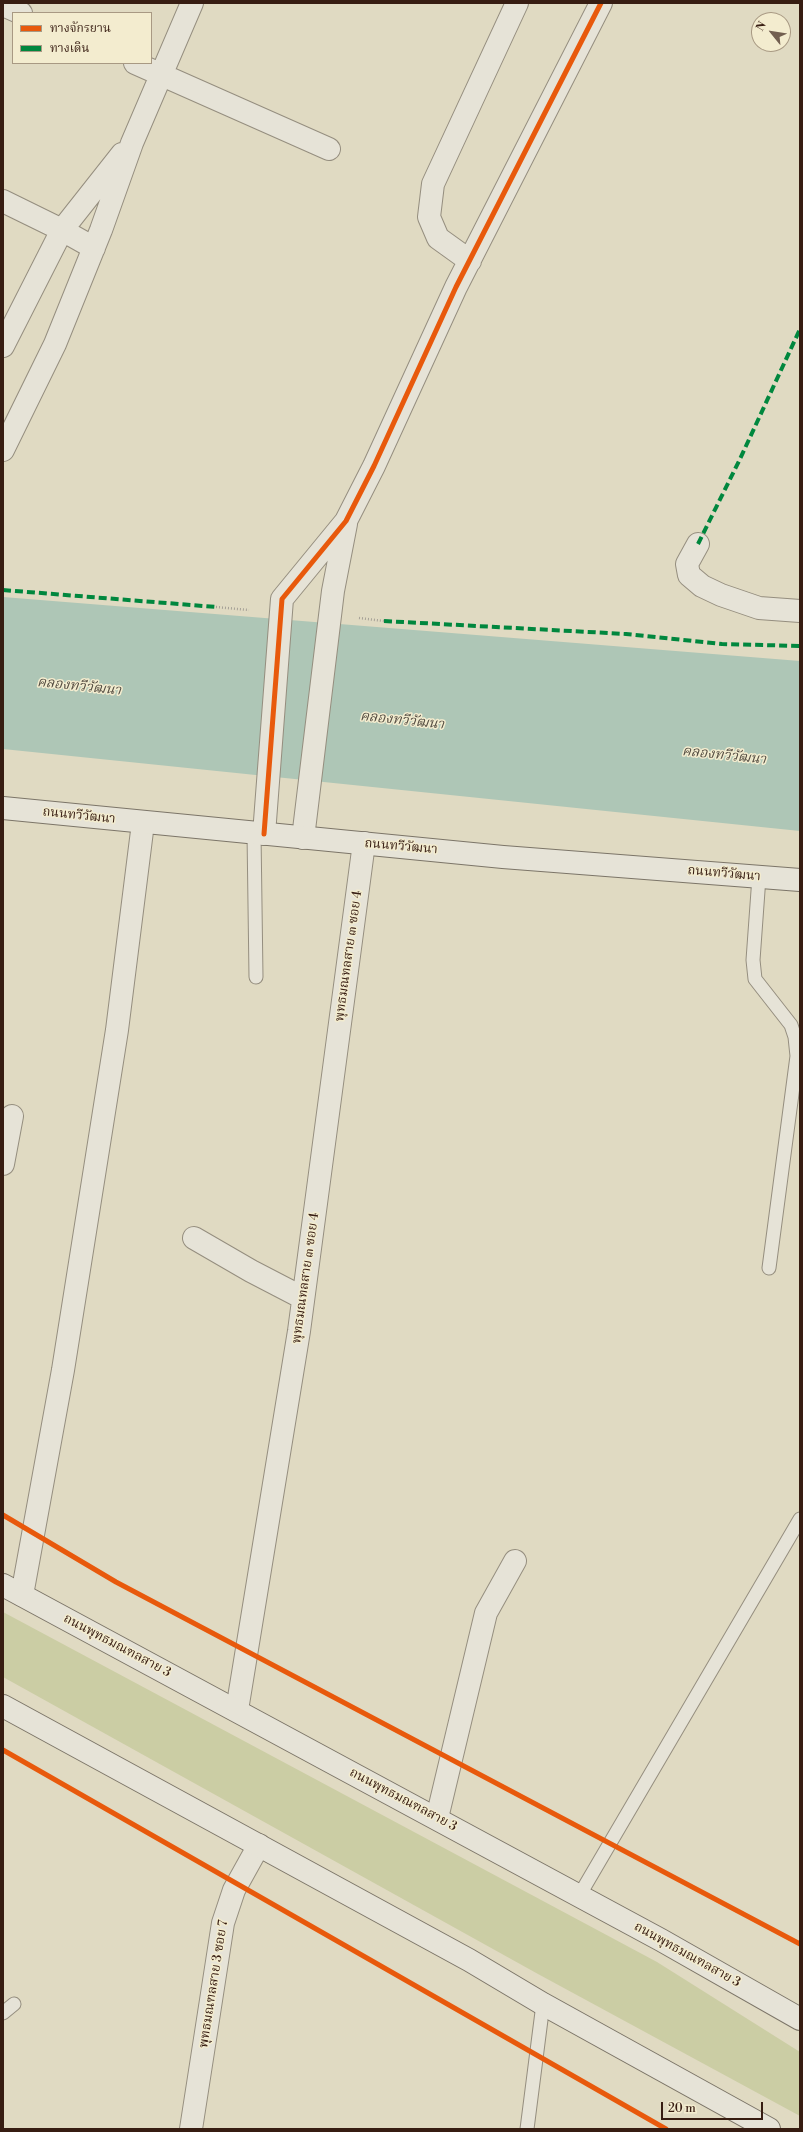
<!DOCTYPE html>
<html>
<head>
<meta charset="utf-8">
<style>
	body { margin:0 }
	#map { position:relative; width:803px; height:2132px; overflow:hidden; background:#e0dac2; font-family:"Libre Bodoni","Noto Serif Thai",serif }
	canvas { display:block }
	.frame { position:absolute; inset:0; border:4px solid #371d12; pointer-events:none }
	.legend { position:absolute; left:12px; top:12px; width:140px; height:52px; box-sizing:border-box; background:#f3eccf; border:1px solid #a89983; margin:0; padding:5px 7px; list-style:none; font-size:12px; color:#371d12 }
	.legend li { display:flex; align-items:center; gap:8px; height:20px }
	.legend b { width:20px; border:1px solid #a89983 }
	.north { position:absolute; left:751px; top:12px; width:40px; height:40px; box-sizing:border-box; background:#f3eccf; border:1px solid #a89983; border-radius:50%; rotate:300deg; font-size:11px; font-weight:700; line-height:16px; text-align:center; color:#371d12 }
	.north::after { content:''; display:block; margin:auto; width:14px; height:18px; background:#725f50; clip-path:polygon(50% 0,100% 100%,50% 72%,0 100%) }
	.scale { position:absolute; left:661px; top:2102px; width:102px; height:18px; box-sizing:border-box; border:2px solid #371d12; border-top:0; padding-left:5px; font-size:12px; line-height:14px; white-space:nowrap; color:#371d12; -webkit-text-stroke:3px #f3eccf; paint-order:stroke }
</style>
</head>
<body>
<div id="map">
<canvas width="803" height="2132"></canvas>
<div class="frame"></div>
<ul class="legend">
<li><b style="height:5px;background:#e8590c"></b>ทางจักรยาน</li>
<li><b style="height:5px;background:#00873e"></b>ทางเดิน</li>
</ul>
<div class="north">N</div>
<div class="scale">20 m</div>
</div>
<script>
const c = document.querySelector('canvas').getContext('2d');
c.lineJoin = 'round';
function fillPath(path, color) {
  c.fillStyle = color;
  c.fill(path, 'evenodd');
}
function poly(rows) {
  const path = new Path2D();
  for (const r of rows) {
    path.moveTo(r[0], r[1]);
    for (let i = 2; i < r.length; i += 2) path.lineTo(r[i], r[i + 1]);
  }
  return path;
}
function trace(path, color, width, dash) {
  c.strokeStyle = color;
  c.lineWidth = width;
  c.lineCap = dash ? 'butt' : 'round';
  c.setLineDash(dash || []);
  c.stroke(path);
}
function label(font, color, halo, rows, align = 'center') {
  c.font = font + ' "Libre Bodoni","Noto Serif Thai",serif';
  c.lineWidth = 3;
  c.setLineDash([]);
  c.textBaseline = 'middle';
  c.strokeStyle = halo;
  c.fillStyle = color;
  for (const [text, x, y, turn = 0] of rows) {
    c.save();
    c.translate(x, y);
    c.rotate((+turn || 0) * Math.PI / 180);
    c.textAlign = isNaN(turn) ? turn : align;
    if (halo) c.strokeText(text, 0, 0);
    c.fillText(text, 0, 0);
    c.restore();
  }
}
fillPath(poly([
	[3,1612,657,1962,800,2052,800,2116,538,1974,3,1677]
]), '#cbcda4');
fillPath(poly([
	[3,597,800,661,800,831,3,749]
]), '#aec6b6');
const lane = poly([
	[254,833,256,977],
	[759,877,753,960,755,979,791,1025,795,1037,797,1056,769,1268],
	[579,1896,800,1519],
	[3,2013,14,2004],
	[527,2129,543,2004]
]);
const street = poly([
	[3,5,21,13],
	[135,63,329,149],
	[3,201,62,230,94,248],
	[470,261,438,238,429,217,433,184,517,3],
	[3,346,62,230,122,154],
	[3,450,55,344,101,230,132,143,192,3],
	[698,544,687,564,689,575,702,586,721,595,759,608,800,611],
	[264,834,282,599,346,521,374,466,456,287,601,3],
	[303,838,333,591,346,524],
	[3,1164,12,1116],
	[194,1238,251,1271,303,1298],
	[22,1595,63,1370,117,1030,143,823],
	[237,1710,299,1331,364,843],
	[437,1818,486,1613,515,1561],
	[191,2129,223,1923,234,1890,259,1845]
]);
const secondary = poly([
	[3,808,503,857,800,880],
	[3,1585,661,1940,800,2019],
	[3,1706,469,1960,543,2004,769,2129]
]);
trace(lane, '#958e7f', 15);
trace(street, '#958e7f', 24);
trace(secondary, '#7c7568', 24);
trace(poly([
	[216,607,249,610],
	[359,618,384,621]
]), '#a6a197', 2.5, [1, 2]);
trace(lane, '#e6e3d7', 13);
trace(street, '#e6e3d7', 22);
trace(secondary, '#e6e3d7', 22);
trace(poly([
	[698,544,740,459,800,329],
	[3,590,216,607],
	[384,621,626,634,722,644,800,646]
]), '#00873e', 4, [8, 4]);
trace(poly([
	[264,834,282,599,346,521,374,466,456,287,601,3],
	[3,1515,116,1582,800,1944],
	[3,1750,666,2129]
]), '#e8590c', 5);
label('13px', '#371d12', '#f3eccf', [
	["ถนนทวีวัฒนา",79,816,6],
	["ถนนทวีวัฒนา",401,847,5],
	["ถนนทวีวัฒนา",724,874,5],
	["พุทธมณทลสาย ๓ ซอย 4",349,956,-82],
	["พุทธมณทลสาย ๓ ซอย 4",306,1278,-82],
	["ถนนพุทธมณฑลสาย 3",117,1646,28],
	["ถนนพุทธมณฑลสาย 3",403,1800,28],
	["ถนนพุทธมณฑลสาย 3",687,1955,29],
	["พุทธมณฑลสาย 3 ซอย 7",214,1984,-81]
]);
label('italic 14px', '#544d42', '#f3eccf', [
	["คลองทวีวัฒนา",79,687,6],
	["คลองทวีวัฒนา",402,721,6],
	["คลองทวีวัฒนา",724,756,6]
]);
</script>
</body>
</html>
